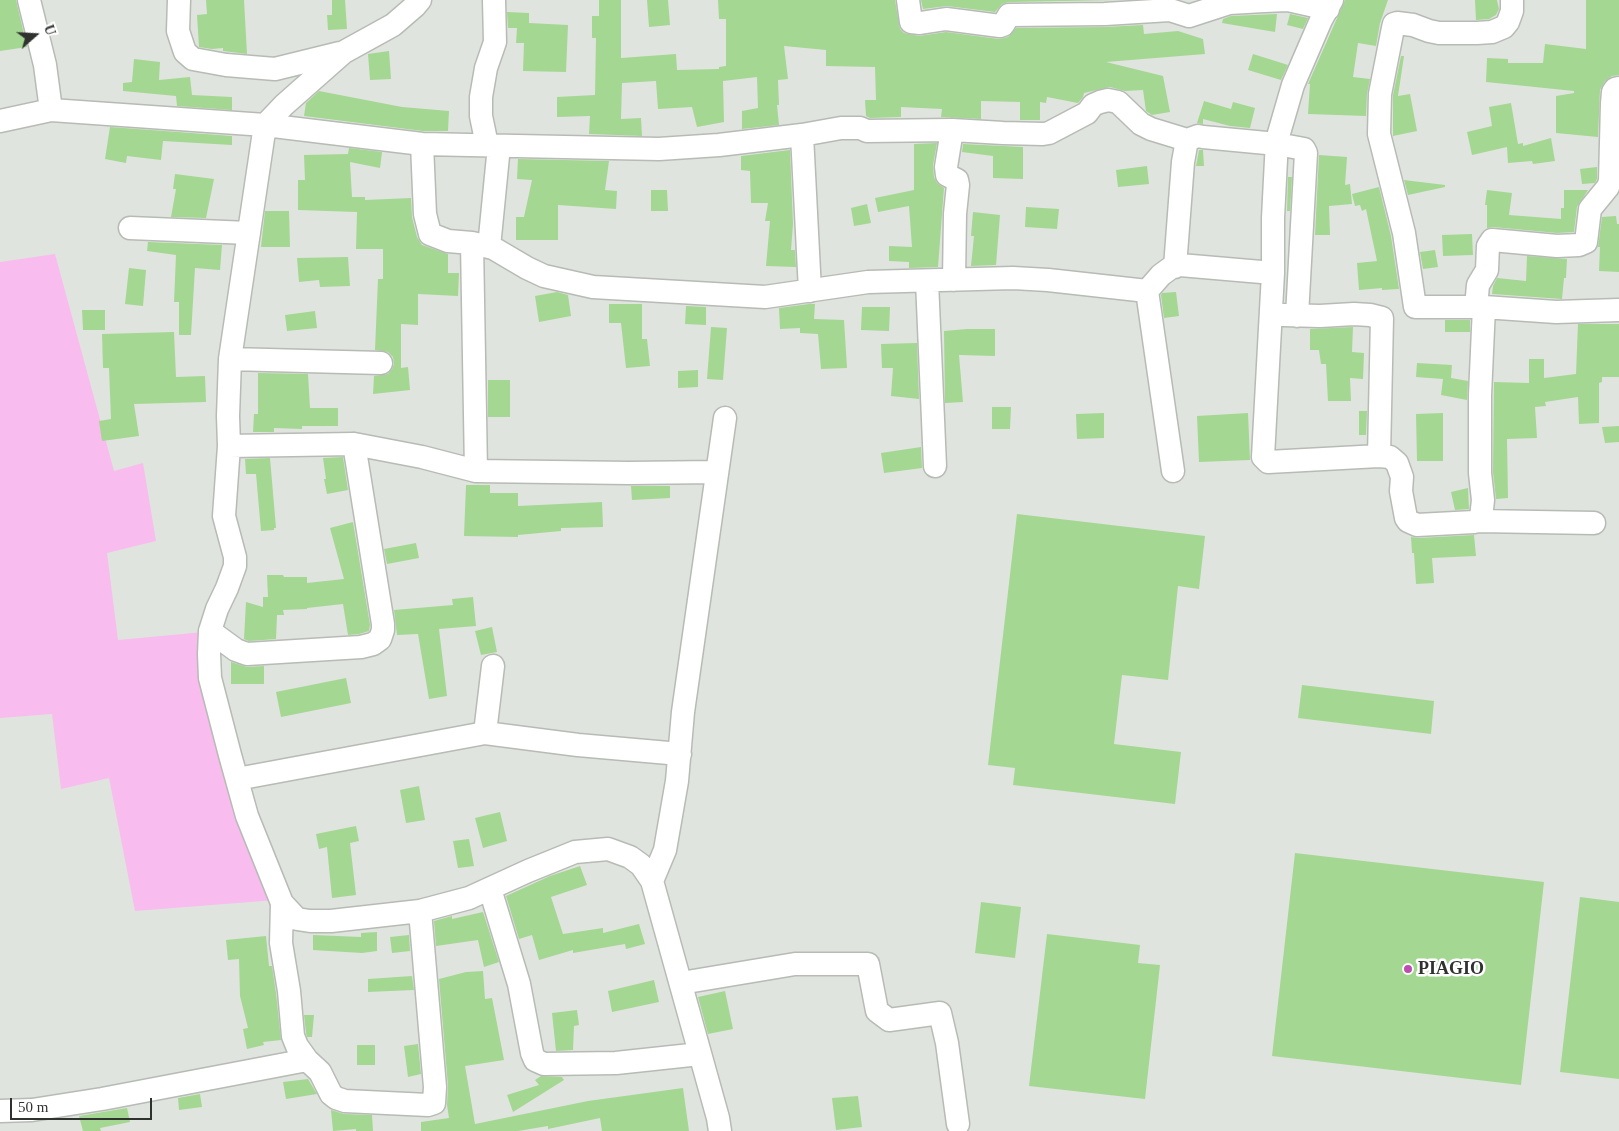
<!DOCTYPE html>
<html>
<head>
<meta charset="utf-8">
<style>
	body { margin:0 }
	#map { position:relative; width:1619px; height:1131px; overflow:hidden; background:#e0e4de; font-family:Georgia,serif }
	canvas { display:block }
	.north { position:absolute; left:10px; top:10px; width:50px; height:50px; -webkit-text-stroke:4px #fff; paint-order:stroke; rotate:71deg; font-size:14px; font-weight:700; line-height:20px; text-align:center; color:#303230 }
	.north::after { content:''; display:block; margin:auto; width:18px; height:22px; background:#303230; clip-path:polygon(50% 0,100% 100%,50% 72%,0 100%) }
	.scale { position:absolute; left:10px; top:1098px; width:142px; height:22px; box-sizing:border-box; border:2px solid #303230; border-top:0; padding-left:6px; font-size:15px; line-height:18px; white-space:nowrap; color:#303230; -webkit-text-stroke:4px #fff; paint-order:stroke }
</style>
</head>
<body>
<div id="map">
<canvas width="1619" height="1131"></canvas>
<div class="north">U</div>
<div class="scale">50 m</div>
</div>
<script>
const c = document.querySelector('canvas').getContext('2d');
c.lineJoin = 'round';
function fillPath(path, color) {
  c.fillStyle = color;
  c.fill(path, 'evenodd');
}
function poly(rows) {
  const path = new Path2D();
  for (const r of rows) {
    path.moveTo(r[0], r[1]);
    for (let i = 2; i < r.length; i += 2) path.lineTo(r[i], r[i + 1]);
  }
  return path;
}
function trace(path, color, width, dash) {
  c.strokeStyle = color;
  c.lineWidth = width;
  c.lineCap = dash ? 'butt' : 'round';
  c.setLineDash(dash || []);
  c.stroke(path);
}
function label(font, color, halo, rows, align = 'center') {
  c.font = font + ' Georgia,serif';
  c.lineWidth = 5;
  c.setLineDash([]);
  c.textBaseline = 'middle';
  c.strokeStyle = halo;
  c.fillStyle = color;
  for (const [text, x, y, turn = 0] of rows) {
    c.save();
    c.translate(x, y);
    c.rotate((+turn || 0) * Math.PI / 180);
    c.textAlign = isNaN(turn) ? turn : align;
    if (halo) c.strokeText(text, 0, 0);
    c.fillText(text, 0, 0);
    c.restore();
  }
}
fillPath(poly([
	[55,254,114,471,143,463,156,541,107,553,118,640,204,632,276,900,135,911,109,778,61,789,52,714,0,718,0,262]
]), '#f9bcee');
fillPath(poly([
	[0,0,16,0,27,47,0,51],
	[206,0,244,0,247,54,223,51,223,48,212,49,199,47,197,15,207,14],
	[332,0,345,0,347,29,328,30,327,15,332,15],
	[599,0,621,0,621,58,676,54,677,70,719,69,719,67,726,66,726,19,719,19,718,0,895,0,900,29,904,33,919,36,946,32,999,39,1008,37,1016,28,1105,27,1143,25,1144,34,1178,31,1203,39,1205,54,1106,62,1163,76,1170,112,1152,115,1146,111,1143,90,1125,91,1110,87,1084,93,1083,97,1078,103,1047,97,1046,103,1040,102,1040,120,1020,120,1020,102,981,101,981,119,941,117,942,109,901,107,901,117,870,118,866,116,865,100,876,100,875,67,826,66,826,50,784,46,788,79,778,80,779,105,777,105,779,125,742,129,742,111,758,108,757,77,723,81,724,122,697,127,692,107,658,109,656,81,622,83,621,119,641,118,642,136,589,134,590,116,557,117,557,97,595,95,596,38,592,38,592,16,599,16],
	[647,0,668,0,670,25,649,27],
	[921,0,1119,0,1009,2,1002,4,995,12,947,6,923,9],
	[1345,0,1388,0,1380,23,1376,46,1358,43,1353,77,1370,79,1367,94,1366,116,1308,114,1310,84,1308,84],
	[1475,0,1497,0,1499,9,1496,15,1489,19,1476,20],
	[1586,0,1619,0,1619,75,1612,76,1605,81,1600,90,1598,137,1556,133,1556,96,1574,93,1574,91,1486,82,1487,58,1508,59,1508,63,1543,63,1545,44,1586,49],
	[507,12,529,13,529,23,568,25,566,72,523,71,524,43,516,43,517,28,508,28],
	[1277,14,1275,32,1222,23,1223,19,1231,16],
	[1290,14,1308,18,1303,29,1287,25],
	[389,51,391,79,370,80,368,54],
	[1253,54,1288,65,1281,80,1248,70],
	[1401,56,1404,56,1398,96,1410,94,1417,131,1393,136,1393,95],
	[134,59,160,62,159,80,190,77,192,95,232,97,232,110,177,106,176,96,123,91,123,83,132,82],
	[319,91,402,107,449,111,448,131,423,131,304,116,306,103],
	[1204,101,1231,109,1233,102,1255,108,1250,128,1230,126,1203,119,1203,124,1197,123],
	[1511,103,1518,144,1523,143,1523,146,1551,138,1555,161,1533,164,1532,161,1508,163,1507,147,1472,155,1467,132,1492,126,1489,107],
	[110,127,232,136,232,145,163,141,161,160,127,156,126,163,105,159],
	[937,143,933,165,934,177,937,183,944,188,938,267,909,268,909,262,889,261,889,246,912,247,909,206,878,212,875,198,914,190,914,144],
	[963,144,1023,147,1023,179,993,178,993,156,962,152],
	[349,148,382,152,380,168,350,162,352,197,365,197,365,200,411,198,412,217,417,237,422,245,448,254,448,273,459,273,458,296,418,294,418,325,401,324,401,368,408,367,410,390,373,394,374,376,388,374,392,369,394,364,393,357,388,352,375,350,378,279,383,279,383,249,356,249,357,212,298,210,298,180,305,180,304,155,348,154],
	[790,150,793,224,791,250,795,250,796,267,766,266,770,221,765,221,768,203,751,203,750,171,741,170,741,156],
	[1199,150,1203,150,1204,166,1196,166],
	[1319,155,1347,157,1345,185,1350,184,1352,204,1329,206,1330,235,1315,235],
	[518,159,609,161,605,190,617,191,616,209,558,205,558,240,516,240,516,217,524,217,532,180,517,179],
	[1147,166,1149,184,1118,187,1116,170],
	[1597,167,1597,179,1595,183,1582,184,1580,169],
	[175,174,214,179,206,218,171,217,176,189,173,189],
	[1288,177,1292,177,1290,211,1287,211],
	[1404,180,1445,185,1445,187,1408,195],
	[1379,187,1391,236,1399,289,1382,290,1382,288,1359,290,1357,263,1377,261,1366,209,1362,211,1360,205,1355,206,1352,194],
	[651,190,667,190,668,211,651,211],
	[1487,190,1512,193,1509,215,1561,219,1561,208,1564,208,1564,190,1588,190,1577,207,1574,232,1557,233,1493,227,1487,228,1487,205,1485,205],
	[867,204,871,223,854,226,851,208],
	[1026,207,1059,209,1057,229,1025,227],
	[265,211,289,211,290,247,261,247],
	[973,212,1000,215,996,265,971,266,974,236,971,236],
	[1616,216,1617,224,1619,224,1619,272,1599,271,1600,247,1598,247,1602,217],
	[1472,234,1473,255,1443,256,1442,235],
	[148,242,222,245,220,270,195,268,191,335,179,335,179,302,174,302,176,255,147,251],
	[1435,250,1438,267,1423,269,1420,252],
	[1527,256,1567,259,1566,278,1564,278,1562,299,1492,294,1493,286,1497,278,1526,281],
	[348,257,350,286,320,287,319,280,299,282,297,258],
	[129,268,146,270,143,306,125,304],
	[557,292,568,295,571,316,539,322,535,296],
	[1176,292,1179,316,1164,318,1161,295,1162,293],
	[609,304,642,304,642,339,647,339,650,366,626,368,621,323,609,323],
	[809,304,815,304,814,319,844,320,847,368,821,369,818,334,800,333,800,328,780,329,779,308],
	[686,306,706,307,706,325,685,324],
	[862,307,890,307,889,331,861,330],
	[82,310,105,310,105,330,83,330],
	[315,311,317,328,287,331,285,315],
	[1445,320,1470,320,1470,332,1445,332],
	[1578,324,1619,324,1619,377,1602,377,1602,382,1599,383,1599,423,1579,424,1578,397,1545,402,1546,406,1535,407,1537,438,1507,439,1508,498,1496,499,1493,472,1494,382,1529,383,1529,359,1544,359,1544,378,1576,374],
	[711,327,727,328,723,380,707,379],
	[1353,327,1352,352,1364,353,1363,379,1350,378,1351,401,1328,401,1326,364,1321,364,1319,350,1310,350,1310,329],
	[967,329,995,329,995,356,959,355,963,402,945,403,944,331],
	[174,332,176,377,205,376,206,402,134,404,139,436,102,441,99,421,111,419,109,368,103,368,102,334],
	[917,343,919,399,891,396,893,368,882,368,881,344],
	[1417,363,1452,365,1451,378,1468,381,1467,400,1441,395,1443,379,1416,377],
	[698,370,698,387,678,388,678,371],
	[258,373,308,374,310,408,338,408,338,426,302,426,302,429,274,428,274,432,253,432,254,414,258,414],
	[488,380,510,380,510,417,488,417],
	[992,407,1011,407,1010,429,992,429],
	[1359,411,1367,411,1366,435,1359,435],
	[1104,413,1104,438,1077,439,1076,414],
	[1248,413,1250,460,1199,462,1197,416],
	[1443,413,1443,461,1417,461,1416,414],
	[1619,426,1619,442,1605,443,1602,427],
	[921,447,922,468,884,473,881,453],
	[343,457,348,490,327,494,324,479,326,479,323,458],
	[270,458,276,528,274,528,274,530,261,531,256,474,246,474,245,459],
	[466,485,490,485,490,493,518,493,518,506,602,502,603,527,561,528,561,531,518,535,518,537,464,536],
	[631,486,670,486,670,498,632,500],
	[1468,488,1469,509,1455,510,1451,492],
	[1017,514,1205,536,1199,589,1178,586,1168,680,1122,675,1114,744,1181,752,1175,804,1013,785,1015,768,988,765],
	[353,522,370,625,369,631,359,634,348,635,343,604,307,608,307,609,283,610,284,615,277,615,276,639,249,641,244,639,246,602,263,607,263,597,268,597,267,575,283,575,284,577,307,577,307,583,344,579,330,528],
	[1474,535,1476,556,1432,558,1434,583,1416,584,1414,553,1412,553,1411,537,1418,538],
	[416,543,419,558,387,564,384,549],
	[473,597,476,626,439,629,447,696,429,699,418,634,397,635,394,610,453,605,452,599],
	[492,627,497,652,481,655,475,631],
	[231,662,247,667,264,666,264,684,231,684],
	[346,678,351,703,281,717,276,692],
	[1302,685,1434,701,1431,734,1298,718],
	[419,786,425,820,406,823,400,790],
	[500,812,507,841,483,848,475,818],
	[356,826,359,841,350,843,356,895,332,898,327,847,319,849,316,834],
	[469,839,474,866,458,868,453,841],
	[1295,853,1544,882,1521,1085,1272,1056],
	[580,866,587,885,551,897,563,934,603,928,603,933,639,924,645,944,626,949,625,944,573,953,573,950,539,960,532,935,519,939,506,896,550,876],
	[1580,897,1619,902,1619,1079,1560,1072],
	[981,902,1021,907,1015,958,975,953],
	[483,912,499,962,484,967,478,940,436,946,434,921,452,916,452,919],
	[377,932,377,951,362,953,313,950,313,935,361,937,361,933],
	[1047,934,1140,945,1138,963,1160,965,1145,1099,1029,1086],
	[409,935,410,951,392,953,390,937],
	[266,936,269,966,272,966,276,993,281,1040,263,1042,264,1045,247,1049,243,1029,248,1028,240,996,239,959,228,960,226,940],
	[483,971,485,999,492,998,504,1060,465,1066,475,1124,588,1101,683,1088,689,1131,602,1131,600,1118,548,1129,548,1126,518,1131,421,1131,421,1122,449,1118,447,1105,448,1086,439,979,466,972],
	[412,976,414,990,368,992,368,979],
	[654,980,659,1002,612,1012,608,991],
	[725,991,733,1029,708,1034,698,997],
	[577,1010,579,1025,574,1026,573,1050,556,1051,552,1013],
	[304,1015,314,1015,312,1037,307,1037,306,1033],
	[418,1044,421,1074,408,1077,404,1046],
	[357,1045,375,1045,375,1065,357,1065],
	[541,1076,562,1077,564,1080,513,1112,507,1095,539,1085,535,1080],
	[308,1079,317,1094,286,1099,283,1082],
	[200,1094,202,1107,179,1110,178,1098],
	[858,1096,862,1127,836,1130,832,1098],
	[127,1108,130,1122,100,1128,101,1131,83,1131,79,1116],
	[331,1110,344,1114,372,1115,373,1131,356,1131,356,1129,333,1131]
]), '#a4d792');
const minor = poly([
	[29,0,45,65,51,110],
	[179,0,178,31,185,52,193,59,226,65,275,69,340,53],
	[420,0,415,6,393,25,344,52,284,105,265,125,230,359,228,416,229,446,224,516,235,557,235,566,227,588,217,609,210,631,209,654,210,678,230,755,247,816,282,903,297,919,310,921,331,921,420,911,469,898,528,871,575,852,608,849,630,857,641,865,652,881,718,1118,720,1131],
	[908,0,911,22,920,23,946,19,1000,26,1003,25,1009,15,1105,14,1170,10,1189,16,1229,3,1264,1,1288,0,1328,9],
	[1512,0,1512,11,1508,22,1504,27,1492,32,1477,33,1439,33,1429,31,1413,25,1397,23,1394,24,1393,28,1380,94,1379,134,1404,233,1415,307,1484,307,1556,312,1619,310],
	[0,121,51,110,265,125,422,144,659,149,719,145,802,135,841,128,860,128,867,131,952,130,1003,133,1043,134,1049,133,1087,113,1093,105,1100,102,1108,100,1118,102,1141,124,1151,129,1187,140],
	[952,130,946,167,947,175,957,180,958,185,955,214,954,280],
	[802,135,810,291],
	[422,144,425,214,430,234,448,241,472,243,493,248,527,268,544,276,593,287,765,297,868,282,1013,278,1048,280,1147,291,1161,275,1172,267,1180,265,1273,273,1263,457,1268,462,1379,456,1390,457,1397,463,1402,477,1401,491,1406,518,1408,521,1417,525,1474,522,1479,521,1481,518,1483,500,1480,473,1480,395,1484,307],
	[487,145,481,116,481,97,486,68,495,42,494,0],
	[130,228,249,233],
	[472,243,476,471],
	[489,247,499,146],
	[1175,267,1183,162,1187,140,1198,136,1203,137,1277,144,1304,149,1306,153,1297,316],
	[1273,273,1273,218,1277,140,1293,85,1321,20,1332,0],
	[927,281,935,466],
	[1147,291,1173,471],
	[1476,307,1478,285,1487,270,1488,246,1492,240,1557,246,1579,245,1586,242,1590,209,1608,187,1610,181,1612,104,1613,92,1615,89,1619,88],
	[1283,315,1320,316,1354,314,1370,315,1382,318,1379,456],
	[230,359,381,363],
	[229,446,354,444,422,457,476,471,629,473,716,472],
	[1479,521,1594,523],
	[210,631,236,650,247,654,361,647,373,644,380,639,383,630,383,624,354,444],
	[485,733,493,666],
	[237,779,485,733,578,745,680,754],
	[652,881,665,850,677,781,683,712,725,418],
	[490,889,519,984,532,1053,535,1060,544,1064,616,1063,700,1054],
	[282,903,281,943,289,991,293,1036,297,1046,307,1060,320,1072,331,1094,336,1098,345,1101,428,1105,434,1103,435,1087,420,911],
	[681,983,795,964,868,964,877,1011,889,1020,940,1013,947,1043,958,1124],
	[0,1111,32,1110,102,1099,307,1060]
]);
trace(minor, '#b7bbb5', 25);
trace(minor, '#fff', 22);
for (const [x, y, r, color] of [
	[1408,969,5,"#bb4eae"]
]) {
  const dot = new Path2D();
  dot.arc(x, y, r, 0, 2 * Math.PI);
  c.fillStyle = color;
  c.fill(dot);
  trace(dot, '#fff', 2);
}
label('bold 18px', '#303230', '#fff', [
	["PIAGIO",1418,969]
], 'left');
</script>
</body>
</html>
